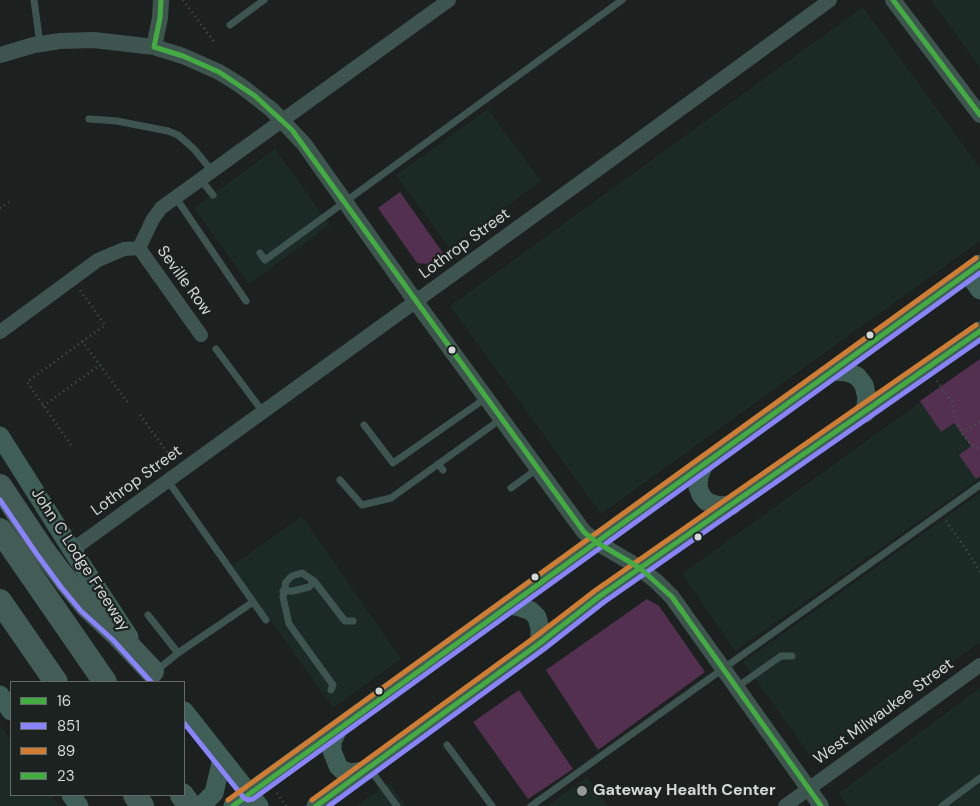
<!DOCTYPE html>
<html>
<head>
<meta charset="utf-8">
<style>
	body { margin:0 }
	#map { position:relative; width:980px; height:806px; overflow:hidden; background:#1c211f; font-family:"DM Sans",sans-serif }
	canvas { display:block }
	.legend { position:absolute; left:10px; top:681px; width:175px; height:115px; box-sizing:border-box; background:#1b2220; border:1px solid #656b69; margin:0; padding:6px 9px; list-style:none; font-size:15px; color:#d4d9d7 }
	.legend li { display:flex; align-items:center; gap:10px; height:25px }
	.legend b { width:25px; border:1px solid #656b69 }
</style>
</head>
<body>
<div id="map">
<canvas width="980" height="806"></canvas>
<ul class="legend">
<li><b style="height:6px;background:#44aa42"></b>16</li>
<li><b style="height:6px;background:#8984fb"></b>851</li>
<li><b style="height:6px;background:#d07c32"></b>89</li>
<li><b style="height:6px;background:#44aa42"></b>23</li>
</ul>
</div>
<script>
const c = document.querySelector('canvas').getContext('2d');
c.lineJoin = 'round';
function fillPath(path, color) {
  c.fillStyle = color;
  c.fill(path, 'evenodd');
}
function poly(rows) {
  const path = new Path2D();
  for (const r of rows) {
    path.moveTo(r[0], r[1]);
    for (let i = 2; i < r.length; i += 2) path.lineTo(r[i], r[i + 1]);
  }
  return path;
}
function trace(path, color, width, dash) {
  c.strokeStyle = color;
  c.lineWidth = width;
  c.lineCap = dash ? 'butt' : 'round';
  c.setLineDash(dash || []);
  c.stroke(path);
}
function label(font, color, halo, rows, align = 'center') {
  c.font = font + ' "DM Sans",sans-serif';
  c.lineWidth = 4.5;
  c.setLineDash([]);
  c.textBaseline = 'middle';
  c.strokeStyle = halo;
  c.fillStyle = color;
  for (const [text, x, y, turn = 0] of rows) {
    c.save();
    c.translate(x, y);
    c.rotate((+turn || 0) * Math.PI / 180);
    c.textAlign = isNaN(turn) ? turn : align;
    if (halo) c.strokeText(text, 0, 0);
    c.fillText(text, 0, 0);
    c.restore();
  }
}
fillPath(poly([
	[931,0,980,0,980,68],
	[863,7,980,168,980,241,601,514,450,306],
	[488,109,541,181,449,248,396,175],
	[275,149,330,225,249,284,194,208],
	[980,359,980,478,735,651,682,574],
	[980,493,980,642,814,761,743,662],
	[302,516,401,659,333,708,232,566],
	[980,688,980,806,848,806,839,793],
	[0,725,11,740,11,795,51,795,59,806,0,806],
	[587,777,608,806,547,806],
	[389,783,406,806,356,806]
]), '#1c2a25');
fillPath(poly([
	[400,192,443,253,427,264,417,263,378,208],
	[980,359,980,476,976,479,959,455,971,446,954,423,941,432,920,401],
	[647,599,659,606,705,672,598,750,546,670],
	[519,690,573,769,528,799,473,722]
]), '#532f50');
trace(poly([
	[183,0,215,43],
	[0,208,9,202],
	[82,341,128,403],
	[937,381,953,403,955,418,962,434,972,445,980,449],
	[43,406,100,365],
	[140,415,169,455],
	[962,434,980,421],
	[71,445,27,382,105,325,80,290],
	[946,521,966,549,980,572],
	[277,793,286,806]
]), '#465652', 2.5, [1, 4]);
trace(poly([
	[34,0,40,44],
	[230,25,264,0],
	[89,119,117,121,168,131,178,135,194,149,212,171],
	[201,180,213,195],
	[176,198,246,301],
	[260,253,265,260,622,0],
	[216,349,263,412],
	[364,425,393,463,486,398],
	[438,464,443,470],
	[340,480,362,505,391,498,501,419],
	[168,481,266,620],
	[511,488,537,469],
	[283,591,293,591,309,587,314,581],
	[148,615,178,653,253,602],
	[156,671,178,653],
	[737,687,781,656,792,656],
	[331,690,333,685,289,624,283,597,286,582,292,576,302,573,314,581,345,621,353,621],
	[447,745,492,806],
	[369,768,397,806],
	[531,806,980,485],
	[942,806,980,778]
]), '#3e554f', 7);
trace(poly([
	[139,248,153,219,161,208,449,0],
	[139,248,201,335],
	[0,332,98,260,124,249,139,248],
	[72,550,600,168,830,0],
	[785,806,980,665]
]), '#3e554f', 14);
trace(poly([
	[893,0,980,115],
	[154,47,160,18,161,0],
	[0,55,34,45,60,41,94,40,154,47,183,56,219,72,240,85,272,110,304,144,416,302,584,532,596,542,640,568,658,583,672,597,821,806]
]), '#3e554f', 16);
trace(poly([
	[968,273,980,290],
	[833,371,847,372,857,376,864,385,867,398,865,413],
	[0,436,72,550,129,637],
	[704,464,699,476,698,487,701,495,706,501,712,504,720,506,732,505],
	[508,605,520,607,531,611,537,617,540,629,540,643],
	[0,695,11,711],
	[184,711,259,806],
	[338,729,332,742,332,751,338,766,342,770,351,773,364,771],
	[71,795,79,806],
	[201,806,214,793,222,759],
	[233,806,249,793,980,264],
	[316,806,540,643,600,596,980,331]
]), '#3f5e56', 19);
trace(poly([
	[0,486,42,549,67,582,87,606,118,635,152,671],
	[0,530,105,682],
	[0,601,56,682],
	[135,795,142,806],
	[182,795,190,806]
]), '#435c55', 24);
trace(poly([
	[233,806,980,264],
	[316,806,540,643,600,596,980,331]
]), '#44aa42', 5);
trace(poly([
	[0,500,36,553,61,587,81,611,113,640,151,682],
	[184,723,244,798,248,800,253,799,980,273],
	[329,806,544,649,604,602,980,340]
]), '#8984fb', 5);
trace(poly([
	[228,800,976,258],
	[312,800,535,637,596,590,976,325]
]), '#d07c32', 5);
trace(poly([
	[161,0,160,18,154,47,183,56,219,72,255,96,292,130,584,532,596,542,640,568,672,597,821,806],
	[893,0,980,115]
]), '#44aa42', 5);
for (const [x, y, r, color] of [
	[870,335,4.5,"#d4d9d7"],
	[452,350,4.5,"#d4d9d7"],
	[698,537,4.5,"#d4d9d7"],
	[535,577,4.5,"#d4d9d7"],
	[379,691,4.5,"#d4d9d7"],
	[582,791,6,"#949997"]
]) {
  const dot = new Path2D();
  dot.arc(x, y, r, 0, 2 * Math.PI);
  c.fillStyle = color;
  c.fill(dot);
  trace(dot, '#1b2220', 2);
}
label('16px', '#d4d9d7', '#1b2220', [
	["Lothrop Street",465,244,-36],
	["Seville Row",184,281,54],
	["Lothrop Street",137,481,-36],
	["John C Lodge Freeway",80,560,57],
	["West Milwaukee Street",884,712,-36]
]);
label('bold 16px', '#d4d9d7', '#1b2220', [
	["Gateway Health Center",593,791]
], 'left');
</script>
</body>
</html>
